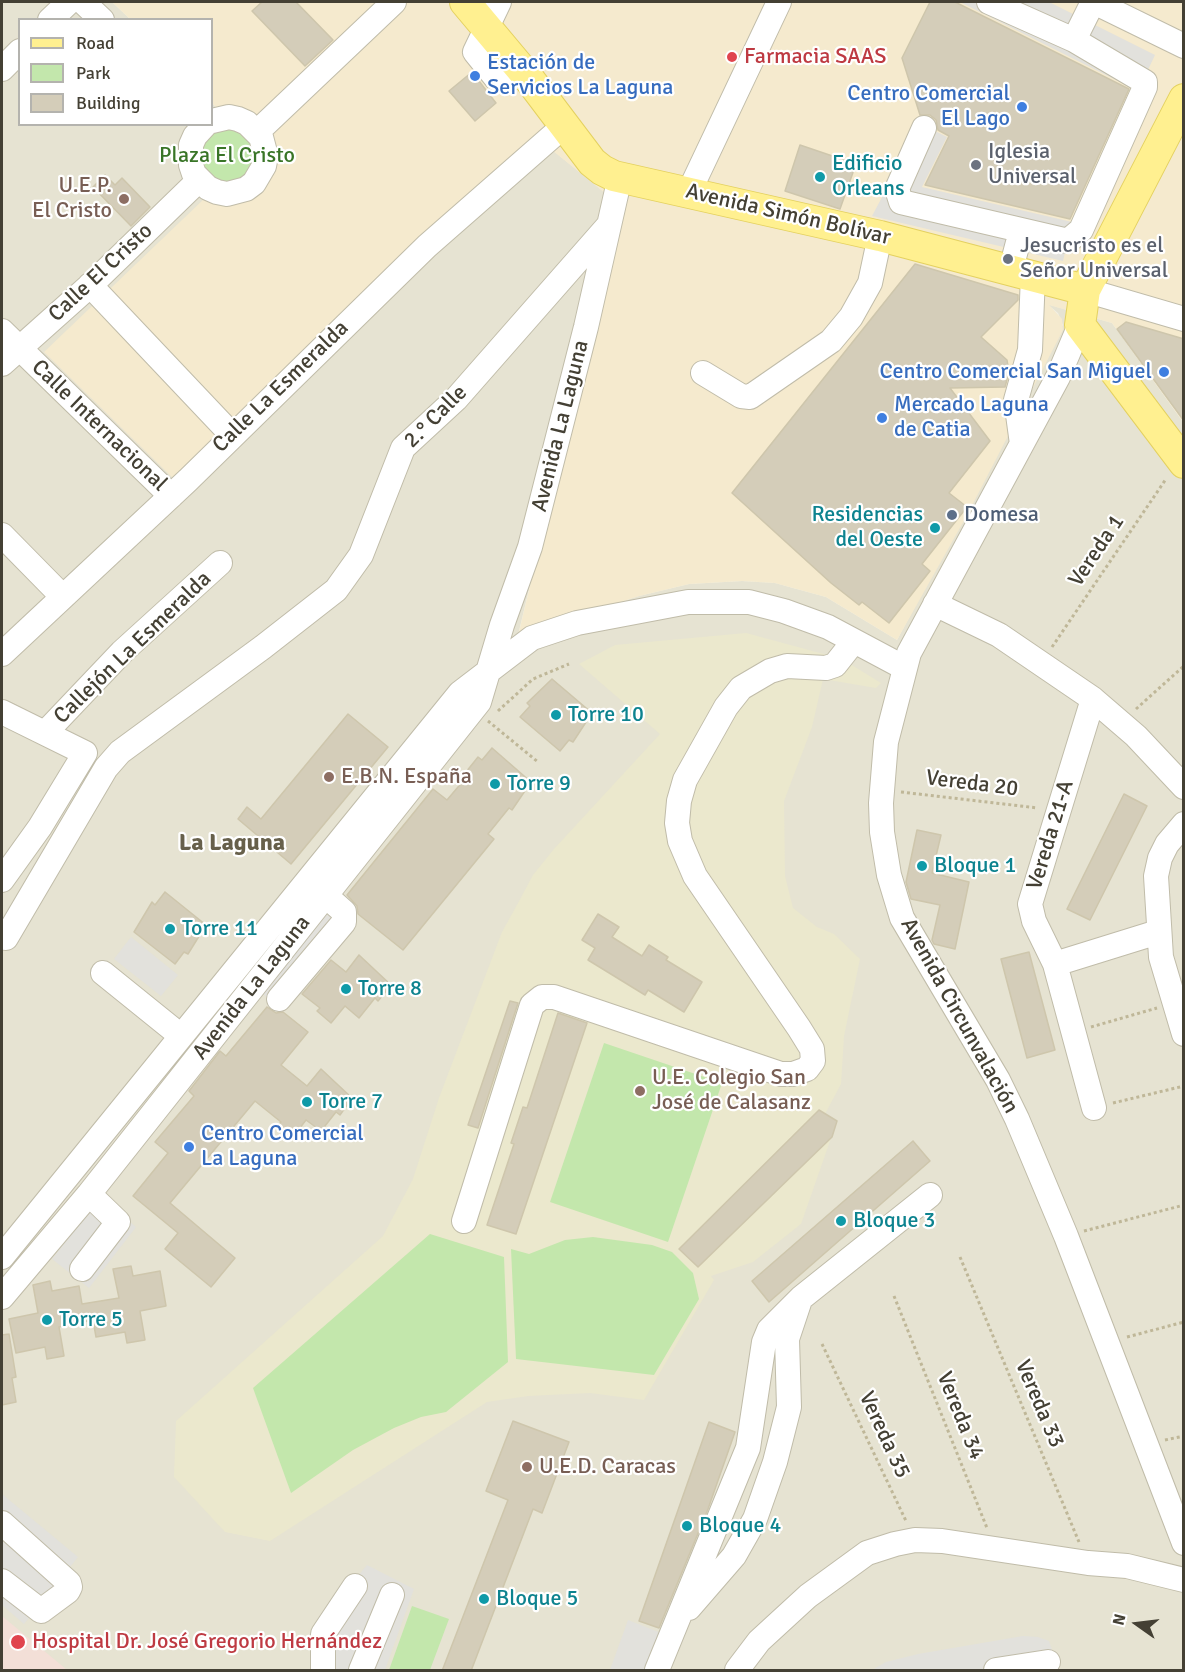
<!DOCTYPE html>
<html>
<head>
<meta charset="utf-8">
<style>
	body { margin:0 }
	#map { position:relative; width:1185px; height:1672px; overflow:hidden; background:#f2f0e4; font-family:Signika,sans-serif }
	canvas { display:block }
	.frame { position:absolute; inset:0; border:3px solid #444034; pointer-events:none }
	.legend { position:absolute; left:18px; top:18px; width:195px; height:108px; box-sizing:border-box; background:#fff; border:2px solid #b4b3ae; margin:0; padding:8px 10px; list-style:none; font-size:18px; color:#444034 }
	.legend li { display:flex; align-items:center; gap:12px; height:30px }
	.legend b { width:30px; border:2px solid #b4b3ae }
	.north { position:absolute; left:1107px; top:1594px; width:60px; height:60px; -webkit-text-stroke:4px #fff; paint-order:stroke; rotate:284deg; font-size:16px; font-weight:700; line-height:24px; text-align:center; color:#444034 }
	.north::after { content:''; display:block; margin:auto; width:21px; height:27px; background:#444034; clip-path:polygon(50% 0,100% 100%,50% 72%,0 100%) }
</style>
</head>
<body>
<div id="map">
<canvas width="1185" height="1672"></canvas>
<div class="frame"></div>
<ul class="legend">
<li><b style="height:8px;background:#fff090"></b>Road</li>
<li><b style="height:16px;background:#c3e7ac"></b>Park</li>
<li><b style="height:16px;background:#d4cdb9"></b>Building</li>
</ul>
<div class="north">N</div>
</div>
<script>
const c = document.querySelector('canvas').getContext('2d');
c.lineJoin = 'round';
function fillPath(path, color) {
  c.fillStyle = color;
  c.fill(path, 'evenodd');
}
function poly(rows) {
  const path = new Path2D();
  for (const r of rows) {
    path.moveTo(r[0], r[1]);
    for (let i = 2; i < r.length; i += 2) path.lineTo(r[i], r[i + 1]);
  }
  return path;
}
function trace(path, color, width, dash) {
  c.strokeStyle = color;
  c.lineWidth = width;
  c.lineCap = dash ? 'butt' : 'round';
  c.setLineDash(dash || []);
  c.stroke(path);
}
function label(font, color, halo, rows, align = 'center') {
  c.font = font + ' Signika,sans-serif';
  c.lineWidth = 4.5;
  c.setLineDash([]);
  c.textBaseline = 'middle';
  c.strokeStyle = halo;
  c.fillStyle = color;
  for (const [text, x, y, turn = 0] of rows) {
    c.save();
    c.translate(x, y);
    c.rotate((+turn || 0) * Math.PI / 180);
    c.textAlign = isNaN(turn) ? turn : align;
    if (halo) c.strokeText(text, 0, 0);
    c.fillText(text, 0, 0);
    c.restore();
  }
}
fillPath(poly([
	[2,2,112,2,130,19,20,20,20,124,212,124,212,103,219,110,537,137,621,206,518,635,639,596,689,584,742,581,775,583,826,597,897,640,1063,325,1058,313,1047,304,1112,323,1183,422,1183,1670,2,1670]
]), '#e6e3d2');
fillPath(poly([
	[112,2,1183,2,1183,422,1112,323,1049,305,1062,319,1063,330,966,517,897,640,826,597,775,583,742,581,689,584,639,596,518,636,621,206,537,138,178,483,44,352,205,198,219,110,212,103,212,20,130,19]
]), '#f5eace');
fillPath(poly([
	[746,633,842,659,881,683,876,688,823,679,812,727,784,801,785,876,793,908,817,927,834,934,860,959,844,1036,841,1084,825,1114,837,1121,801,1224,753,1262,711,1276,714,1280,644,1400,590,1393,528,1396,487,1402,270,1541,225,1532,174,1477,176,1421,383,1236,413,1179,439,1098,502,932,517,905,533,875,554,849,660,734,579,664,615,645]
]), '#ebe8cd');
fillPath(poly([
	[2,1616,66,1669,69,1670,2,1670]
]), '#f3dfd7');
fillPath(poly([
	[220,123,249,131,259,164,228,189,200,173,198,141],
	[604,1043,722,1083,668,1242,550,1202],
	[430,1234,504,1257,508,1362,446,1412,421,1417,394,1428,353,1450,291,1493,253,1388],
	[593,1237,652,1245,672,1252,693,1273,699,1299,654,1375,516,1359,511,1249,529,1254,565,1240],
	[412,1606,449,1619,430,1670,389,1670]
]), '#c3e7ac');
fillPath(poly([
	[960,2,1049,2,1155,55,1138,91],
	[921,124,947,137,922,187,1072,222,1063,261,872,216],
	[330,899,352,917,279,1007,257,989],
	[131,937,178,975,161,996,114,959],
	[101,1197,136,1227,89,1288,52,1259],
	[2,1494,78,1557,24,1624,2,1605],
	[367,1565,414,1589,385,1670,312,1670,310,1650,319,1623],
	[628,1620,674,1638,663,1670,610,1670],
	[1023,1636,1038,1637,1049,1641,1058,1667,1039,1670,872,1670,886,1662,918,1654]
]), '#e2e1dc');
const building = poly([
	[262,2,296,2,333,40,305,66,252,11,262,2],
	[930,2,955,2,1129,89,1070,219,925,185,949,136,938,130,936,120,930,115,920,115,902,58,930,2],
	[472,72,496,103,475,121,449,91,472,72],
	[800,145,856,164,840,209,785,191,800,145],
	[105,175,115,185,122,178,150,207,131,226,93,187,105,175],
	[915,264,1018,295,1018,300,981,337,1007,360,1009,372,1005,387,950,388,990,441,949,493,967,507,922,564,930,571,889,623,862,602,859,605,831,583,732,493,915,264],
	[1126,322,1184,339,1184,421,1117,329,1126,322],
	[552,679,592,713,573,742,569,740,560,751,520,717,530,706,527,703,552,679],
	[348,714,388,747,291,864,238,819,247,807,261,819,348,714],
	[492,748,531,782,512,810,509,808,488,834,494,839,403,950,358,914,357,906,347,895,433,789,447,800,469,774,466,772,478,757,482,760,492,748],
	[1124,794,1147,806,1090,920,1067,909,1124,794],
	[917,830,941,835,932,873,969,882,955,949,934,944,932,940,940,905,911,899,906,882,917,830],
	[165,892,206,925,188,954,184,952,175,964,134,932,152,902,155,905,165,892],
	[598,914,619,927,612,937,642,956,649,945,668,957,666,960,702,982,684,1012,648,990,645,995,588,960,595,948,582,940,598,914],
	[1029,952,1055,1050,1027,1058,1001,959,1029,952],
	[359,955,391,985,378,1001,375,998,359,1018,345,1006,331,1023,317,1011,320,1008,302,994,331,960,346,972,359,955],
	[510,1001,518,1003,478,1128,468,1125,510,1001],
	[267,1007,276,1013,283,1012,308,1032,281,1065,307,1086,321,1069,352,1098,340,1115,336,1112,321,1131,306,1120,293,1137,278,1125,281,1122,255,1101,170,1203,235,1258,211,1287,165,1249,178,1233,133,1196,168,1153,155,1142,194,1096,189,1091,220,1051,226,1056,267,1007],
	[558,1013,587,1023,516,1234,487,1225,514,1144,511,1143,523,1107,527,1108,558,1013],
	[819,1110,837,1121,832,1137,698,1267,679,1249,819,1110],
	[913,1141,930,1161,769,1302,752,1281,913,1141],
	[131,1266,133,1276,160,1271,166,1306,140,1311,145,1340,127,1343,125,1332,96,1337,93,1320,59,1327,64,1356,47,1359,45,1347,16,1353,9,1319,38,1313,33,1285,50,1281,52,1291,79,1286,82,1304,119,1298,113,1269,131,1266],
	[9,1334,16,1377,12,1378,16,1402,2,1405,2,1335,9,1334],
	[513,1421,569,1442,542,1513,533,1509,471,1671,442,1671,508,1500,486,1491,513,1421],
	[709,1422,735,1432,708,1509,659,1628,639,1621,709,1422]
]);
fillPath(building, '#d4cdb9');
trace(building, '#cec6ac', 1.5);
const minor = poly([
	[83,2,102,20],
	[499,2,475,52,496,78,527,76],
	[1094,2,1184,46],
	[50,20,69,2],
	[1074,40,1093,2],
	[2,69,20,51],
	[206,124,195,136,191,145,191,165,194,174,208,188,217,192,227,194,246,189,254,183,264,166,266,156,261,137,247,123,238,119,229,117,212,121],
	[924,128,897,189,901,202,1068,241,1081,230,1145,87,1145,82,1074,40,989,2],
	[257,132,394,2],
	[689,192,779,2],
	[1011,269,1021,231],
	[90,285,232,435],
	[1085,290,1184,319],
	[1080,325,1058,377,909,653,886,742,881,803,882,832,889,875,902,918,998,1080,1017,1119,1066,1236,1184,1543],
	[2,331,171,496],
	[2,364,95,281,199,180],
	[703,373,741,396,750,397,831,341,851,317,870,283,880,236],
	[1022,444,1016,400,1030,350,1033,275],
	[2,535,63,597],
	[935,604,999,635,1093,699,1136,736,1184,787],
	[2,654,188,480,427,246,565,125],
	[1093,699,1030,904,1034,921,1055,964,1094,1108],
	[2,712,85,753,40,827,2,880],
	[46,732,122,652,220,563],
	[1184,824,1167,844,1160,858,1156,876,1161,957,1184,1034],
	[6,938,106,768,120,752,263,647,336,590,361,555,403,448,456,399,608,226],
	[1055,964,1158,932],
	[103,973,181,1036],
	[279,999,344,922,344,912,325,895],
	[464,1221,532,1005,542,997,554,997,781,1074,793,1074,807,1069,813,1061,812,1049,799,1028,695,876,680,841,677,823,679,801,685,780,726,707,741,688,770,671,787,666,826,668,835,665,854,641],
	[2,1257,460,693,532,638,577,623,688,602,749,602,784,611,828,627,903,667],
	[82,1269,118,1222,89,1194],
	[2,1297,89,1194,479,702,502,625,530,547,586,327,620,177],
	[2,1523,69,1583,70,1587,68,1591,41,1611,2,1581],
	[689,1608,734,1556,755,1519,775,1462,789,1407,787,1339,799,1303],
	[323,1670,323,1634,355,1586],
	[361,1670,392,1595],
	[657,1670,748,1448,764,1342,769,1330,801,1298,930,1195],
	[737,1670,759,1641,808,1596,867,1553,895,1544,915,1540,942,1541,1088,1563,1127,1566,1184,1580],
	[996,1670,1048,1662]
]);
const major = poly([
	[465,2,527,76,592,162,602,170,614,176,880,236,1085,290],
	[1184,99,1085,290,1080,325,1184,463]
]);
trace(minor, '#c0bca9', 26);
trace(major, '#e4d160', 32);
trace(poly([
	[1052,647,1166,479],
	[1136,709,1184,666],
	[498,711,533,679,569,664],
	[488,721,538,762],
	[901,792,1038,808],
	[1091,1027,1157,1008],
	[1113,1103,1184,1086],
	[1084,1231,1184,1205],
	[960,1257,1079,1542],
	[894,1296,987,1528],
	[1127,1337,1184,1322],
	[822,1344,906,1521],
	[1165,1440,1184,1436]
]), '#bfb798', 3, [3, 3]);
trace(minor, '#fff', 24);
trace(major, '#fff090', 30);
for (const [x, y, r, color] of [
	[732,57,6,"#e0444e"],
	[475,76,6,"#3f7fe0"],
	[1022,107,6,"#3f7fe0"],
	[976,165,6,"#6b7280"],
	[820,177,6,"#0f9aa8"],
	[124,199,6,"#8d6e63"],
	[1008,259,6,"#6b7280"],
	[1164,372,6,"#3f7fe0"],
	[882,418,6,"#3f7fe0"],
	[952,515,6,"#5c6f8a"],
	[935,528,6,"#0f9aa8"],
	[556,715,6,"#0f9aa8"],
	[329,777,6,"#8d6e63"],
	[495,784,6,"#0f9aa8"],
	[922,866,6,"#0f9aa8"],
	[170,929,6,"#0f9aa8"],
	[346,989,6,"#0f9aa8"],
	[640,1091,6,"#8d6e63"],
	[307,1102,6,"#0f9aa8"],
	[189,1147,6,"#3f7fe0"],
	[841,1221,6,"#0f9aa8"],
	[47,1320,6,"#0f9aa8"],
	[527,1467,6,"#8d6e63"],
	[687,1526,6,"#0f9aa8"],
	[484,1599,6,"#0f9aa8"],
	[18,1642,8,"#e0444e"]
]) {
  const dot = new Path2D();
  dot.arc(x, y, r, 0, 2 * Math.PI);
  c.fillStyle = color;
  c.fill(dot);
  trace(dot, '#fff', 2);
}
label('22px', '#be3a42', '#fff', [
	["Farmacia SAAS",744,57],
	["Hospital Dr. José Gregorio Hernández",32,1642]
], 'left');
label('22px', '#366cbe', '#fff', [
	["Estación de",487,63],
	["Servicios La Laguna",487,88],
	["Centro Comercial",1010,94,"right"],
	["El Lago",1010,119,"right"],
	["Centro Comercial San Miguel",1152,372,"right"],
	["Mercado Laguna",894,405],
	["de Catia",894,430],
	["Centro Comercial",201,1134],
	["La Laguna",201,1159]
], 'left');
label('22px', '#5b616d', '#fff', [
	["Iglesia",988,152],
	["Universal",988,177],
	["Jesucristo es el",1020,246],
	["Señor Universal",1020,271]
], 'left');
label('22px', '#397527', '#fff', [
	["Plaza El Cristo",227,156]
]);
label('22px', '#0d838f', '#fff', [
	["Edificio",832,164],
	["Orleans",832,189],
	["Residencias",923,515,"right"],
	["del Oeste",923,540,"right"],
	["Torre 10",568,715],
	["Torre 9",507,784],
	["Bloque 1",934,866],
	["Torre 11",182,929],
	["Torre 8",358,989],
	["Torre 7",319,1102],
	["Bloque 3",853,1221],
	["Torre 5",59,1320],
	["Bloque 4",699,1526],
	["Bloque 5",496,1599]
], 'left');
label('22px', '#785e54', '#fff', [
	["U.E.P.",112,186,"right"],
	["El Cristo",112,211,"right"],
	["E.B.N. España",341,777],
	["U.E. Colegio San",652,1078],
	["José de Calasanz",652,1103],
	["U.E.D. Caracas",539,1467]
], 'left');
label('22px', '#444034', '#fff', [
	["Avenida Simón Bolívar",788,215,13],
	["Calle El Cristo",101,273,-43],
	["Calle La Esmeralda",281,387,-44],
	["2.° Calle",436,417,-45],
	["Calle Internacional",99,426,44],
	["Avenida La Laguna",561,426,-76],
	["Vereda 1",1097,551,-56],
	["Callejón La Esmeralda",133,648,-44],
	["Vereda 20",972,784,7],
	["Vereda 21-A",1051,835,-73],
	["Avenida La Laguna",252,988,-52],
	["Avenida Circunvalación",959,1016,61],
	["Vereda 33",1039,1404,67],
	["Vereda 34",960,1416,68],
	["Vereda 35",884,1435,65]
]);
label('22px', '#4e5e75', '#fff', [
	["Domesa",964,515]
], 'left');
label('bold 24px', '#67604b', '#fff', [
	["La Laguna",232,844]
]);
</script>
</body>
</html>
